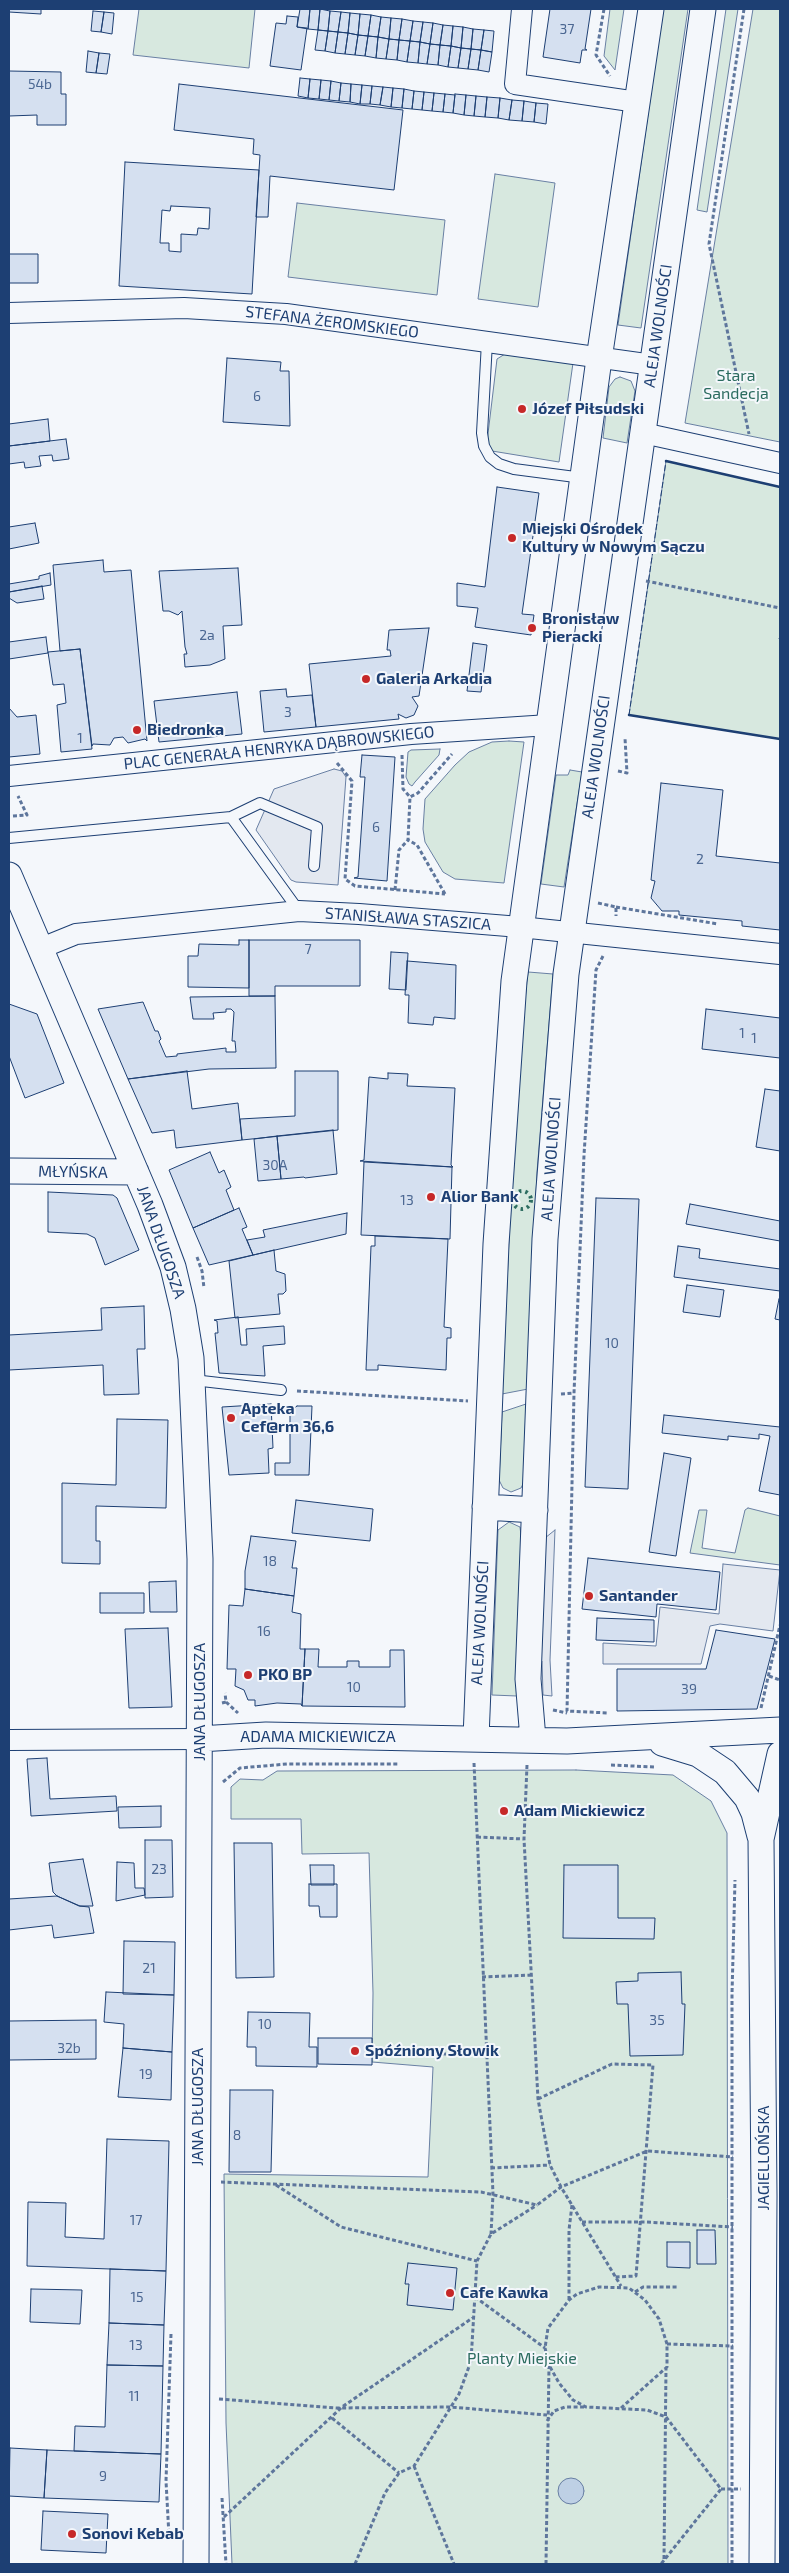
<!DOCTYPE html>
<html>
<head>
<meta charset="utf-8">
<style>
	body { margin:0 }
	#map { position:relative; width:789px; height:2573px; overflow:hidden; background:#f4f7fb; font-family:"Exo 2",sans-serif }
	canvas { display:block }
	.frame { position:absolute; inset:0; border:10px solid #1d3f73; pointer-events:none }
</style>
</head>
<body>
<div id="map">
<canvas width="789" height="2573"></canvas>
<div class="frame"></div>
</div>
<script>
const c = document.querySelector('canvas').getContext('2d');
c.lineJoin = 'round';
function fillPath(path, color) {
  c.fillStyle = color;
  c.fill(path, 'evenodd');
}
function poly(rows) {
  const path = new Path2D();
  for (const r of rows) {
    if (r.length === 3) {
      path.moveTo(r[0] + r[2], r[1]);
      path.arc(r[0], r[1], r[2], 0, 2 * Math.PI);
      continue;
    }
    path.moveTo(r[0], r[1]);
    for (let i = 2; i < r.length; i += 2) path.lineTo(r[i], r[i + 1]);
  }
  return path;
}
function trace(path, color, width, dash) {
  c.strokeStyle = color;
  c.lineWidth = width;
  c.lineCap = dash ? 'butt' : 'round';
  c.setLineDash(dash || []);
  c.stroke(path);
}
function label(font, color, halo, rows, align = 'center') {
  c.font = font + ' "Exo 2",sans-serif';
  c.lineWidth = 4;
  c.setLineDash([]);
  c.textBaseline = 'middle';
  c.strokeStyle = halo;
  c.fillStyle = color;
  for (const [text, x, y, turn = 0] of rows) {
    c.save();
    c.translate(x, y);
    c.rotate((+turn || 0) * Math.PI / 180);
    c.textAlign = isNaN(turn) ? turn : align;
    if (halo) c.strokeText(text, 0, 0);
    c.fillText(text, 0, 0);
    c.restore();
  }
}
const green = poly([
	[139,9,255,9,249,68,133,55,139,9],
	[610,9,624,9,615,70,604,56,610,9],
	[663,9,688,9,641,328,618,325,663,9],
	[726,9,738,9,707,212,697,210,726,9],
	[753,9,780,9,780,442,685,423,753,9],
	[495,174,555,183,538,307,478,299,495,174],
	[297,203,445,220,437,295,288,277,297,203],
	[505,354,573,363,559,462,492,451,487,442,497,359,505,354],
	[620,377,631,381,635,391,627,443,603,438,609,387,615,379,620,377],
	[666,461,780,487,780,739,629,715,666,461],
	[509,741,524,742,504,883,455,879,443,872,425,842,423,829,425,799,455,765,469,752,492,742,509,741],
	[440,749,439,755,415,782,412,786,409,784,406,777,408,752,411,750,440,749],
	[570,770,582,772,564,887,541,884,556,775,568,775,570,770],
	[528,972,553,974,537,1172,528,1389,502,1394,513,1151,521,1036,528,972],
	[526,1404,524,1482,521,1488,511,1492,503,1488,499,1480,502,1412,526,1404],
	[748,1508,780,1516,780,1565,690,1553,699,1510,707,1510,702,1548,735,1553,745,1510,748,1508],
	[509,1522,520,1527,522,1544,517,1696,492,1695,498,1530,509,1522],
	[576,1770,673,1775,711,1801,727,1833,728,2564,232,2564,226,2423,224,2174,428,2177,433,2067,372,2062,373,1993,369,1853,302,1854,301,1819,231,1819,231,1787,240,1779,263,1780,277,1771,576,1770]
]);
fillPath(green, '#d7e8df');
trace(green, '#687fa3', 1);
const parking = poly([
	[334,769,342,771,346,777,338,885,296,882,291,880,256,830,274,789,334,769],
	[555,1530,550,1660,552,1696,543,1695,542,1661,535,1661,540,1542,555,1530],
	[723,1564,780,1570,773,1631,720,1624,710,1626,701,1664,603,1664,603,1643,656,1646,660,1607,719,1614,723,1564]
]);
fillPath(parking, '#e3e8f0');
trace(parking, '#687fa3', 1);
const water = poly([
	[571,2491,13]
]);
fillPath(water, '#bed0e5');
trace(water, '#687fa3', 1);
const building = poly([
	[9,9,41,9,41,14,9,12,9,9],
	[300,9,310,9,308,29,297,27,300,9],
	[310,9,320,9,318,30,308,29,310,9],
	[320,9,330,11,328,31,318,30,320,9],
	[550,9,591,9,585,49,587,50,582,50,580,63,543,57,550,9],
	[93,11,104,12,101,32,91,31,93,11],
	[330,11,341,12,338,32,328,31,330,11],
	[104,12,114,13,112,34,101,32,104,12],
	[341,12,350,13,348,33,338,32,341,12],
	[350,13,360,14,358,35,348,33,350,13],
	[360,14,371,15,368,36,358,35,360,14],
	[371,15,381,17,378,37,368,36,371,15],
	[287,16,298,17,297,27,307,28,301,70,270,66,276,23,286,24,287,16],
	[381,17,391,18,389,39,378,37,381,17],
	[391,18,402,19,399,40,389,39,391,18],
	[402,19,413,21,410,41,399,40,402,19],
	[413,21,423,22,420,42,410,41,413,21],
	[423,22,433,23,430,44,420,42,423,22],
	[433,23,443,25,440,45,430,44,433,23],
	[443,25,453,26,451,46,440,45,443,25],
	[453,26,463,27,461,48,451,46,453,26],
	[463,27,473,29,471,49,461,48,463,27],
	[473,29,484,30,481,50,471,49,473,29],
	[318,30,328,31,325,51,315,50,318,30],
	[484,30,494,31,492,52,481,50,484,30],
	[328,31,338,32,335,53,325,51,328,31],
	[338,32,348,33,345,54,335,53,338,32],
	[348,33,358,35,355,55,345,54,348,33],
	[358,35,368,36,365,56,355,55,358,35],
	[368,36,378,37,376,58,365,56,368,36],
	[378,37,389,39,386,59,376,58,378,37],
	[389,39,399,40,397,60,386,59,389,39],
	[399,40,410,41,407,62,397,60,399,40],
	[410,41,420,42,418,63,407,62,410,41],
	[420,42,430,44,427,64,418,63,420,42],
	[430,44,440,45,438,65,427,64,430,44],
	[440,45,451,46,448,67,438,65,440,45],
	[451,46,461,48,458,68,448,67,451,46],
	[461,48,471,49,468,69,458,68,461,48],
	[471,49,481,50,478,70,468,69,471,49],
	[481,50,492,52,489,72,478,70,481,50],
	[88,51,99,53,96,73,86,72,88,51],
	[99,53,110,54,107,74,96,73,99,53],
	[9,71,61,72,61,94,66,94,66,125,37,125,37,115,9,116,9,71],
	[300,78,310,79,308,98,298,96,300,78],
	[310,79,321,80,319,99,308,98,310,79],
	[321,80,331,81,329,100,319,99,321,80],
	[331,81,341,83,339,101,329,100,331,81],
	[341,83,351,84,350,102,339,101,341,83],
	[179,84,403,110,394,190,270,176,268,217,256,217,260,155,253,154,254,139,174,130,179,84],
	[351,84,362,85,360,104,350,102,351,84],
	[362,85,372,86,370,104,360,104,362,85],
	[372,86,383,87,380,105,370,104,372,86],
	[383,87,393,88,391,107,380,105,383,87],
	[393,88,404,89,402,108,391,107,393,88],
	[404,89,414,91,412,109,402,108,404,89],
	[414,91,424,92,422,110,412,109,414,91],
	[424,92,434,93,432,111,422,110,424,92],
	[434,93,445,94,443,112,432,111,434,93],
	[445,94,455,95,453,113,443,112,445,94],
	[455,94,466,95,464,115,453,113,455,94],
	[466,95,476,96,474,116,464,115,466,95],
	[476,96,487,97,485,117,474,116,476,96],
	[487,97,500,98,498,118,485,117,487,97],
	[500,98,512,100,509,120,498,118,500,98],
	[512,100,524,101,522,121,509,120,512,100],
	[524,101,536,103,534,122,522,121,524,101],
	[536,103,548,104,546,124,534,122,536,103],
	[125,162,259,170,252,294,119,286,125,162],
	[171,206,210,208,209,229,198,228,197,235,181,234,181,252,169,251,169,243,160,243,162,210,170,211,171,206],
	[9,254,38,254,38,283,9,283,9,254],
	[227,358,281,362,280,371,289,371,290,426,223,422,227,358],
	[48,419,50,441,9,446,9,424,48,419],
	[66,439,69,459,53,461,52,455,39,456,41,466,25,468,24,462,9,464,9,446,66,439],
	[497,487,539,493,522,614,534,615,531,635,475,627,478,608,457,606,457,583,485,587,497,487],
	[35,523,39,543,9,549,9,527,35,523],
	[103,560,104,572,131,570,147,741,145,739,128,743,123,737,114,738,110,745,93,744,92,746,80,649,60,651,53,565,103,560],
	[238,568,242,625,223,626,225,659,210,665,185,667,184,654,187,654,185,647,182,611,178,615,169,611,163,611,159,571,238,568],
	[50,573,51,585,9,592,9,584,39,579,39,576,50,573],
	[42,586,44,599,17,603,9,598,9,592,42,586],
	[429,628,419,696,412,697,418,706,414,715,406,718,398,714,399,719,316,727,309,664,391,656,390,650,387,650,389,630,429,628],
	[46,637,48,653,9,659,9,642,46,637],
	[473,643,487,645,481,692,467,691,473,643],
	[80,649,92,749,61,752,57,705,66,703,64,684,53,685,48,652,80,649],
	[286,689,287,697,312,695,316,727,264,732,260,691,286,689],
	[237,692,242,734,159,742,154,701,237,692],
	[9,708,17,717,36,715,40,754,9,757,9,708],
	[362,755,395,757,387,881,354,878,358,877,365,777,360,777,362,755],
	[661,783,723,790,716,856,780,863,780,930,742,926,742,921,679,915,679,911,662,911,651,898,655,881,651,880,661,783],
	[239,940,249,940,249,988,188,987,188,956,198,956,199,944,239,945,239,940],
	[249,940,360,940,360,986,275,986,275,996,249,996,249,940],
	[391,952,408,953,406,990,389,989,391,952],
	[407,961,456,965,455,1019,434,1017,433,1025,408,1023,409,995,405,995,407,961],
	[275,996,276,1068,209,1069,128,1079,98,1009,143,1002,155,1031,158,1031,161,1039,159,1041,166,1057,177,1056,177,1054,226,1048,226,1052,236,1052,235,1041,232,1041,234,1012,231,1009,226,1009,226,1012,213,1013,214,1019,193,1019,190,997,275,996],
	[9,1004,37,1014,64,1083,25,1098,9,1056,9,1004],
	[706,1009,780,1018,780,1058,702,1049,706,1009],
	[187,1071,192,1109,238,1103,242,1140,176,1148,174,1130,152,1133,128,1079,187,1071],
	[295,1071,338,1071,338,1130,242,1140,240,1119,295,1116,295,1071],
	[388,1073,408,1074,407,1086,455,1088,451,1165,453,1167,360,1161,364,1160,369,1077,388,1079,388,1073],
	[765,1089,780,1091,780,1151,756,1147,765,1089],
	[333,1130,337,1174,305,1178,304,1177,281,1179,277,1136,333,1130],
	[277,1136,281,1179,258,1181,254,1139,277,1136],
	[210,1152,219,1173,224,1170,231,1187,226,1190,234,1210,193,1228,169,1170,210,1152],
	[364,1162,452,1167,450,1239,361,1235,364,1162],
	[48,1192,113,1195,117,1198,139,1250,105,1265,95,1238,87,1234,48,1232,48,1192],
	[596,1198,639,1199,628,1489,585,1487,596,1198],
	[690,1204,780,1221,780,1241,686,1224,690,1204],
	[239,1208,247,1227,242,1229,253,1255,209,1265,193,1228,239,1208],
	[347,1213,346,1234,253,1255,247,1240,265,1237,263,1230,347,1213],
	[375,1236,448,1239,444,1327,451,1328,451,1338,447,1338,446,1370,378,1365,378,1370,366,1370,371,1246,375,1246,375,1236],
	[678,1246,700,1249,699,1258,780,1269,780,1291,674,1277,678,1246],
	[274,1250,276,1271,285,1274,286,1291,283,1294,278,1294,280,1314,235,1318,229,1261,274,1250],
	[687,1285,724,1290,720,1317,683,1312,687,1285],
	[779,1299,780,1299,780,1320,775,1319,779,1299],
	[144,1306,145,1349,137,1349,139,1394,104,1395,103,1365,9,1370,9,1335,102,1330,101,1308,144,1306],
	[238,1317,241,1345,247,1345,246,1329,284,1326,285,1344,263,1346,265,1376,219,1373,215,1333,218,1333,217,1321,214,1320,238,1317],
	[271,1404,273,1448,268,1449,269,1473,229,1475,222,1407,271,1404],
	[297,1406,312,1406,309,1475,275,1475,275,1463,290,1463,290,1412,297,1406],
	[664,1415,780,1427,780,1495,759,1491,770,1436,759,1434,759,1439,728,1436,728,1440,662,1433,664,1415],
	[117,1419,168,1420,166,1508,96,1506,96,1541,100,1541,100,1564,62,1563,62,1483,116,1485,117,1419],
	[664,1453,691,1458,676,1556,649,1552,664,1453],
	[296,1500,373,1509,370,1541,292,1533,296,1500],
	[251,1536,296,1541,292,1568,297,1568,294,1596,245,1589,245,1571,251,1536],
	[588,1558,720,1572,716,1610,657,1604,656,1617,582,1609,588,1558],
	[176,1581,177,1612,150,1612,149,1582,176,1581],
	[245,1589,294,1596,292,1612,301,1614,300,1649,305,1649,302,1706,301,1704,277,1703,255,1706,255,1700,248,1700,244,1690,235,1686,236,1669,227,1669,229,1605,243,1606,245,1589],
	[100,1593,144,1593,144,1613,100,1613,100,1593],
	[597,1618,654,1620,654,1642,596,1640,597,1618],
	[168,1628,172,1707,129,1708,125,1629,168,1628],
	[716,1630,775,1639,757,1709,617,1711,617,1669,706,1669,716,1630],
	[305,1649,319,1649,318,1667,347,1667,347,1661,359,1661,359,1667,390,1667,390,1650,404,1650,405,1707,302,1706,305,1649],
	[47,1758,50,1799,116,1796,117,1811,31,1816,27,1759,47,1758],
	[161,1806,161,1827,119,1828,118,1807,161,1806],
	[145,1840,172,1840,173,1897,145,1898,145,1840],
	[234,1843,272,1843,274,1977,236,1978,234,1843],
	[83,1859,93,1906,80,1906,57,1896,53,1892,49,1863,83,1859],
	[117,1862,134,1863,135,1888,144,1888,145,1895,116,1901,117,1862],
	[310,1865,334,1865,334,1885,311,1885,310,1865],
	[564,1865,618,1865,618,1918,655,1918,654,1939,563,1938,564,1865],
	[309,1884,337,1884,337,1917,320,1917,319,1906,309,1906,309,1884],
	[57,1896,79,1906,89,1907,94,1933,54,1938,52,1925,9,1930,9,1899,57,1896],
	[124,1941,175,1942,174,1995,123,1994,124,1941],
	[681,1972,682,2004,685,2004,683,2055,630,2056,628,2004,617,2004,616,1982,638,1981,638,1973,681,1972],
	[106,1992,174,1995,172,2052,123,2048,124,2024,104,2022,106,1992],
	[248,2012,310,2013,309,2047,317,2047,317,2067,256,2066,256,2047,247,2047,248,2012],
	[96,2020,96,2059,9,2060,9,2021,96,2020],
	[318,2038,372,2038,372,2065,318,2064,318,2038],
	[123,2048,172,2052,171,2100,118,2097,123,2048],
	[230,2090,273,2090,271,2172,229,2172,230,2090],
	[107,2139,169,2141,166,2271,27,2266,28,2202,66,2203,65,2237,104,2239,107,2139],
	[697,2230,715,2230,716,2264,697,2264,697,2230],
	[667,2242,690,2242,690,2268,667,2267,667,2242],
	[408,2263,457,2268,453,2310,407,2305,409,2284,405,2284,408,2263],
	[110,2269,166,2271,164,2325,109,2323,110,2269],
	[31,2289,82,2290,80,2324,30,2322,31,2289],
	[109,2323,164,2325,163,2366,107,2365,109,2323],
	[107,2365,163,2366,161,2454,74,2451,75,2426,105,2427,107,2365],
	[10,2448,47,2450,44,2498,9,2496,10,2448],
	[47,2450,161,2454,159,2502,44,2498,47,2450],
	[43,2511,108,2514,106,2553,41,2550,43,2511]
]);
fillPath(building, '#d5e0f0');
trace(building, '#1d3f73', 1);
const service = poly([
	[487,342,482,433,484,446,490,457,499,464,514,469,583,478],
	[231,817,299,911],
	[9,838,231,817,260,803,317,827,314,866],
	[193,1380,281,1390]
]);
const minor = poly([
	[522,9,515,84,637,102],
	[9,313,184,308,286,314,653,365],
	[643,433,780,463],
	[9,776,411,734,549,725],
	[39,949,76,934,299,911,359,914,520,927,780,954],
	[9,1740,199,1739]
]);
const tertiary = poly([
	[9,875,150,1205,173,1267,183,1309,191,1358,200,1559,196,2564],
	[9,1171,136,1172],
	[485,1507,535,1510],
	[476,1738,496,1244,514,981,599,359,651,9],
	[199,1739,266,1735,567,1741,780,1730],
	[533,1739,528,1679,545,1239,566,974,703,9],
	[662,1743,698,1754,725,1772,747,1798,754,1813,760,1836],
	[762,2564,764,2196,761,1839,780,1754]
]);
trace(service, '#1d3f73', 12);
trace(minor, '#1d3f73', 22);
trace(tertiary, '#1d3f73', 27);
trace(poly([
	[604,9,596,55,610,76],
	[744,9,709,244,749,434],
	[646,581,780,608],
	[780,638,780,639],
	[402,755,403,789,410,797],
	[337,763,352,781,345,879,355,886,445,894],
	[618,771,627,773,625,738],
	[13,816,27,815,18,796],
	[395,890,399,850,408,840],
	[445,894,417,845,408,840,410,797,418,793,452,754],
	[598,903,616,907,616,916],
	[616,907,718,924],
	[603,956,596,970,584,1155,574,1393,567,1711,609,1713],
	[197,1257,202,1271,204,1288],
	[297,1391,468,1401],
	[561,1394,574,1393],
	[769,1676,780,1680],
	[226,1702,238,1713],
	[222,1703,226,1702,225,1693],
	[761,1708,780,1625],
	[553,1710,567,1713],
	[474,1763,493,2194,491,2234],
	[527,1765,524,1839,538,2099,550,2165,561,2187,621,2286],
	[611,1765,654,1767],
	[223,1782,240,1768,287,1764,399,1764],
	[477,1837,524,1839],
	[482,1977,532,1975],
	[377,2054,486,2054],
	[538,2099,612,2064,653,2065,636,2276,615,2277],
	[491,2168,550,2165],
	[221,2182,481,2192,537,2205,561,2187,647,2151,733,2157],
	[276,2185,341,2227,477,2261],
	[582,2222,646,2222,733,2227],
	[635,2292,643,2287,679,2287],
	[475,2297,545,2348],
	[569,2300,569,2230,572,2205],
	[171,2334,166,2481,169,2536,173,2536],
	[667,2344,733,2346],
	[219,2399,337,2408,450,2407,547,2415],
	[621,2408,667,2367,667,2344,659,2319,645,2300,629,2288,599,2287,577,2294,569,2300,548,2328,545,2348,549,2365,559,2383,573,2400,586,2407,647,2410,666,2417,721,2489,661,2564],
	[332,2418,399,2473],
	[547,2421,554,2411,565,2407,585,2407],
	[414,2466,454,2564],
	[721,2489,741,2489],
	[222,2498,226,2564],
	[224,2517,342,2407,474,2317],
	[664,2559,666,2368],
	[355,2564,385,2493,399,2473,414,2466,459,2394,471,2361,477,2261,491,2234,537,2205],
	[546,2564,549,2366],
	[732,2564,732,1994,735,1880]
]), '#5e769c', 3, [4, 2.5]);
trace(service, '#f4f7fb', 10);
trace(minor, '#f4f7fb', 20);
trace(tertiary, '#f4f7fb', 25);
trace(poly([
	[522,1200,9]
]), '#2c6c60', 4, [2.5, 4]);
trace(poly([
	[629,715,666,461]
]), '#1d3f73', 1, [6, 2.5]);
trace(poly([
	[666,461,780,487],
	[629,715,780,739]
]), '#1d3f73', 2.5);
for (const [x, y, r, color] of [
	[522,409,5,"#c62828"],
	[512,538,5,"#c62828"],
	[532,628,5,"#c62828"],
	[366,679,5,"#c62828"],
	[137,730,5,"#c62828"],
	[431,1197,5,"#c62828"],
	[231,1418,5,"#c62828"],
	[589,1596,5,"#c62828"],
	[248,1675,5,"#c62828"],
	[504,1811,5,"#c62828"],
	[355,2051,5,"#c62828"],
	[450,2293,5,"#c62828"],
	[72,2534,5,"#c62828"]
]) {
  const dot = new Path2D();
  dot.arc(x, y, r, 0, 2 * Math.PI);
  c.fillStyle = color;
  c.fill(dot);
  trace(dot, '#f4f7fb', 2);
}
label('14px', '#4b6792', null, [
	["37",567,29],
	["54b",40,84],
	["6",257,396],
	["2a",207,635],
	["3",288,712],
	["1",80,738],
	["6",376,827],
	["2",700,859],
	["7",308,949],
	["1",742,1033],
	["1",754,1038],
	["30A",275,1165],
	["13",407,1200],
	["10",612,1343],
	["18",270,1561],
	["16",264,1631],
	["10",354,1687],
	["39",689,1689],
	["23",159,1869],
	["21",149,1968],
	["35",657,2020],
	["10",265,2024],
	["32b",69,2048],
	["19",146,2074],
	["8",237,2135],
	["17",136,2220],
	["15",137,2297],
	["13",136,2345],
	["11",134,2396],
	["9",103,2476]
]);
label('16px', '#1d3f73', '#f4f7fb', [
	["STEFANA ŻEROMSKIEGO",332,322,7],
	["ALEJA WOLNOŚCI",658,326,-82],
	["PLAC GENERAŁA HENRYKA DĄBROWSKIEGO",279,748,-6],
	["ALEJA WOLNOŚCI",596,757,-82],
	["STANISŁAWA STASZICA",408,919,4],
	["ALEJA WOLNOŚCI",551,1159,-86],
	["MŁYŃSKA",73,1172,1],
	["JANA DŁUGOSZA",161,1242,71],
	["ALEJA WOLNOŚCI",480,1623,-87],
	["JANA DŁUGOSZA",200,1702,-90],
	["ADAMA MICKIEWICZA",318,1737],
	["JANA DŁUGOSZA",198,2107,-90],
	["JAGIELLOŃSKA",764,2158,-90]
]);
label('16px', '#2c6c60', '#f4f7fb', [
	["Stara",736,376],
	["Sandecja",736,394],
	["Planty Miejskie",522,2359]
]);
label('bold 16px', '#1d3f73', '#f4f7fb', [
	["Józef Piłsudski",532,409],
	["Miejski Ośrodek",522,529],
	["Kultury w Nowym Sączu",522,547],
	["Bronisław",542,619],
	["Pieracki",542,637],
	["Galeria Arkadia",376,679],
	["Biedronka",147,730],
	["Alior Bank",441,1197],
	["Apteka",241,1409],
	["Cef@rm 36,6",241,1427],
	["Santander",599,1596],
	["PKO BP",258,1675],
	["Adam Mickiewicz",514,1811],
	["Spóźniony Słowik",365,2051],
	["Cafe Kawka",460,2293],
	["Sonovi Kebab",82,2534]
], 'left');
</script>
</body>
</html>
